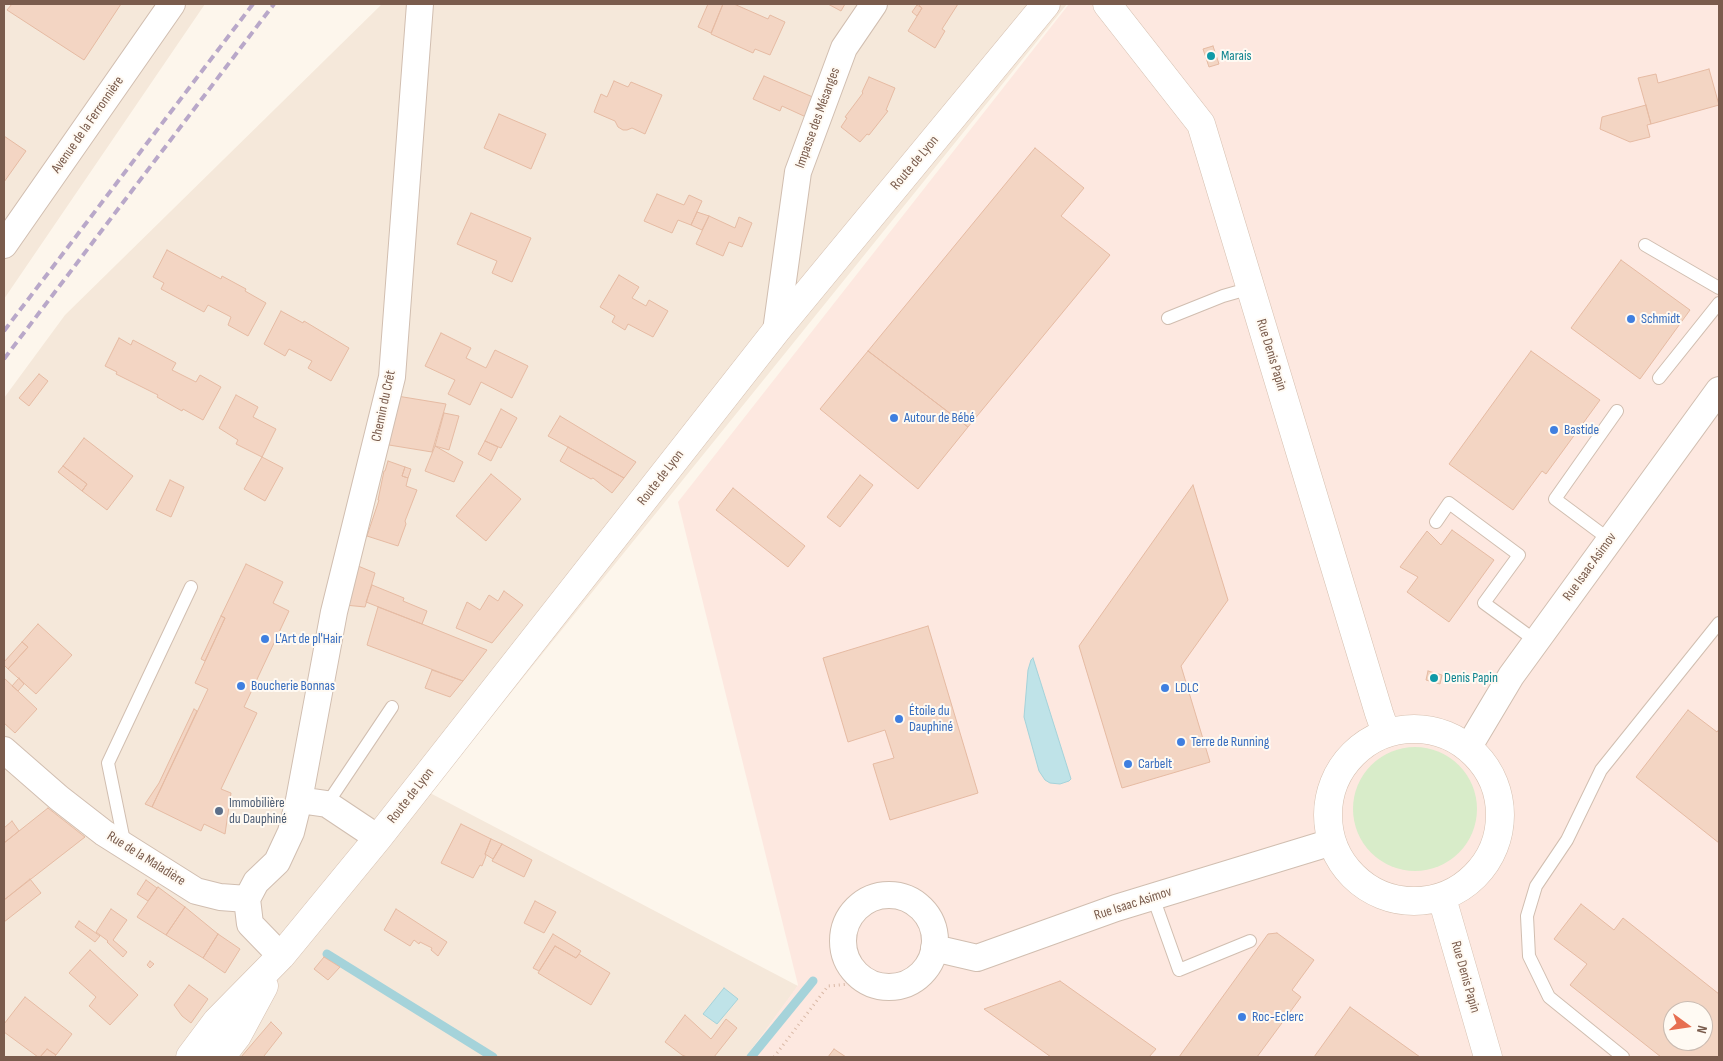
<!DOCTYPE html>
<html>
<head>
<meta charset="utf-8">
<style>
	body { margin:0 }
	#map { position:relative; width:1723px; height:1061px; overflow:hidden; background:#fdf6ec; font-family:"Sofia Sans Condensed",sans-serif }
	canvas { display:block }
	.frame { position:absolute; inset:0; border:5px solid #7a5c4d; pointer-events:none }
	.north { position:absolute; left:1663px; top:1001px; width:50px; height:50px; box-sizing:border-box; background:#fffaf3; border:1px solid #cabbb1; border-radius:50%; rotate:104deg; font-size:14px; font-weight:700; line-height:20px; text-align:center; color:#7a5c4d }
	.north::after { content:''; display:block; margin:auto; width:18px; height:22px; background:#e76f51; clip-path:polygon(50% 0,100% 100%,50% 72%,0 100%) }
</style>
</head>
<body>
<div id="map">
<canvas width="1723" height="1061"></canvas>
<div class="frame"></div>
<div class="north">N</div>
</div>
<script>
const c = document.querySelector('canvas').getContext('2d');
c.lineJoin = 'round';
function fillPath(path, color) {
  c.fillStyle = color;
  c.fill(path, 'evenodd');
}
function poly(rows) {
  const path = new Path2D();
  for (const r of rows) {
    if (r.length === 3) {
      path.moveTo(r[0] + r[2], r[1]);
      path.arc(r[0], r[1], r[2], 0, 2 * Math.PI);
      continue;
    }
    path.moveTo(r[0], r[1]);
    for (let i = 2; i < r.length; i += 2) path.lineTo(r[i], r[i + 1]);
  }
  return path;
}
function trace(path, color, width, dash) {
  c.strokeStyle = color;
  c.lineWidth = width;
  c.lineCap = dash ? 'butt' : 'round';
  c.setLineDash(dash || []);
  c.stroke(path);
}
function label(font, color, halo, rows, align = 'center') {
  c.font = font + ' "Sofia Sans Condensed",sans-serif';
  c.lineWidth = 4;
  c.setLineDash([]);
  c.textBaseline = 'middle';
  c.strokeStyle = halo;
  c.fillStyle = color;
  for (const [text, x, y, turn = 0] of rows) {
    c.save();
    c.translate(x, y);
    c.rotate((+turn || 0) * Math.PI / 180);
    c.textAlign = isNaN(turn) ? turn : align;
    if (halo) c.strokeText(text, 0, 0);
    c.fillText(text, 0, 0);
    c.restore();
  }
}
fillPath(poly([
	[4,4,205,4,4,299],
	[382,4,1067,4,430,793,798,986,746,1057,4,1057,4,398,65,315]
]), '#f5e8da');
fillPath(poly([
	[1069,4,1719,4,1719,1057,746,1057,798,985,678,502],
	[1673,1011,1703,1011,1703,1041,1673,1041]
]), '#fde8e0');
fillPath(poly([
	[1415,809,62]
]), '#d8ecc9');
const water = poly([
	[1033,658,1071,779,1069,781,1060,784,1050,783,1045,780,1039,771,1024,717,1028,670,1031,660,1033,658],
	[724,988,738,999,717,1024,703,1014,724,988]
]);
fillPath(water, '#bfe3e8');
trace(water, '#a5d3da', 1);
trace(poly([
	[327,954,493,1057],
	[751,1057,813,981]
]), '#a5d3da', 9);
const building = poly([
	[12,4,121,4,84,60,7,10,12,4],
	[708,4,723,4,711,33,698,27,708,4],
	[723,4,734,4,768,19,770,15,785,22,770,55,755,49,753,53,711,34,723,4],
	[828,4,845,4,841,11,828,4],
	[918,4,958,4,942,29,945,31,935,48,908,31,922,8,918,4],
	[917,5,922,8,917,16,912,12,917,5],
	[1213,46,1219,64,1209,67,1203,49,1213,46],
	[1709,69,1719,105,1651,124,1638,78,1656,74,1658,83,1709,69],
	[764,76,815,98,806,117,782,106,780,111,753,99,764,76],
	[869,77,895,88,886,110,888,111,869,135,867,134,860,142,841,127,847,118,845,117,863,93,862,92,869,77],
	[614,81,628,87,631,82,662,95,645,134,632,128,627,130,623,130,618,127,615,121,594,112,601,94,607,97,614,81],
	[1646,105,1651,124,1647,125,1650,137,1630,142,1600,129,1602,117,1646,105],
	[499,114,546,134,531,169,484,148,499,114],
	[4,136,26,151,4,182,4,136],
	[1035,148,1084,188,1061,216,1110,255,968,427,868,351,1035,148],
	[657,194,684,205,689,195,702,201,691,225,678,220,672,233,644,221,657,194],
	[697,212,709,216,702,230,691,225,697,212],
	[471,213,531,238,512,282,492,273,497,261,457,244,471,213],
	[709,216,735,228,739,217,752,223,742,247,729,242,723,256,696,244,709,216],
	[167,250,221,279,222,276,246,289,245,291,266,303,248,336,228,325,231,317,208,305,204,312,161,289,164,283,153,277,167,250],
	[1621,260,1690,310,1640,379,1571,328,1621,260],
	[619,275,639,287,632,298,646,306,649,300,668,311,653,337,628,324,625,330,612,322,615,316,600,307,619,275],
	[281,311,303,323,304,321,349,348,331,381,308,368,312,361,289,349,285,356,264,344,281,311],
	[441,333,471,348,466,358,486,368,495,350,528,366,512,398,481,382,470,405,448,394,455,380,425,366,441,333],
	[119,338,131,345,133,340,176,363,172,370,196,382,200,375,221,387,203,420,183,409,182,411,157,397,158,395,116,374,117,372,105,366,119,338],
	[868,351,968,427,918,489,820,409,868,351],
	[1531,351,1600,400,1546,474,1542,471,1513,510,1449,464,1531,351],
	[39,374,48,381,29,406,19,398,39,374],
	[236,395,258,407,253,417,276,429,262,457,236,444,238,440,219,428,236,395],
	[397,396,446,404,432,452,389,445,397,396],
	[501,409,517,418,501,448,485,441,501,409],
	[444,413,459,416,449,450,435,446,444,413],
	[560,416,636,462,624,478,548,436,560,416],
	[84,438,133,476,107,510,82,491,87,484,63,466,84,438],
	[485,441,498,447,491,461,478,454,485,441],
	[435,446,463,462,454,482,425,471,435,446],
	[568,447,624,478,612,493,593,478,591,479,560,461,568,447],
	[262,457,283,468,265,501,244,489,262,457],
	[388,461,405,467,402,476,408,478,406,486,417,490,405,521,406,524,398,546,367,536,379,500,378,500,384,471,385,471,388,461],
	[63,466,87,484,82,491,58,472,63,466],
	[405,467,411,469,408,478,402,476,405,467],
	[491,474,521,499,486,541,456,516,491,474],
	[860,475,873,485,840,527,827,517,860,475],
	[170,480,184,487,171,517,156,510,170,480],
	[1193,485,1228,600,1181,666,1210,762,1122,788,1079,646,1193,485],
	[733,488,805,546,788,567,716,510,733,488],
	[1452,530,1494,560,1449,622,1407,592,1418,577,1400,567,1427,531,1441,545,1452,530],
	[246,564,283,582,273,603,289,611,244,707,257,713,221,789,231,793,225,834,204,824,201,831,152,807,208,689,195,683,225,618,221,616,246,564],
	[358,566,375,573,365,607,345,605,358,566],
	[372,585,404,598,403,601,427,611,422,624,366,602,372,585],
	[504,591,523,605,492,643,456,628,467,602,480,610,489,595,498,601,504,591],
	[378,607,422,624,487,650,463,681,367,645,378,607],
	[221,616,225,618,205,661,201,659,221,616],
	[38,624,72,655,36,694,8,669,28,647,22,642,38,624],
	[928,626,978,793,890,820,873,764,894,758,885,730,848,742,823,658,928,626],
	[22,642,28,647,8,669,4,665,4,662,22,642],
	[432,670,463,681,450,697,425,688,432,670],
	[1428,671,1442,675,1440,684,1426,680,1428,671],
	[4,678,37,709,15,733,4,723,4,678],
	[19,678,24,684,18,691,12,686,19,678],
	[194,709,197,711,152,807,145,804,159,783,194,709],
	[1688,710,1717,732,1719,729,1719,843,1636,777,1688,710],
	[48,808,85,837,4,900,4,843,48,808],
	[12,821,19,831,4,843,4,828,12,821],
	[461,824,491,839,485,854,486,856,482,866,480,865,473,878,441,863,461,824],
	[491,839,502,844,493,859,485,854,491,839],
	[502,844,532,860,524,877,492,861,502,844],
	[30,879,41,893,4,922,4,900,30,879],
	[146,880,157,888,148,901,137,894,146,880],
	[158,887,185,907,166,935,137,917,158,887],
	[535,901,556,912,544,933,524,923,535,901],
	[1581,904,1614,930,1623,918,1719,994,1719,1057,1661,1057,1570,985,1587,964,1554,939,1581,904],
	[1673,1011,1703,1011,1703,1041,1673,1041,1673,1011],
	[185,907,218,934,203,958,166,935,185,907],
	[111,909,127,920,113,940,127,952,123,957,107,942,108,941,96,932,111,909],
	[396,909,447,942,438,956,431,950,432,948,420,942,419,944,414,940,410,946,384,930,396,909],
	[79,921,100,936,95,942,75,927,79,921],
	[1277,933,1314,960,1292,990,1301,997,1257,1057,1179,1057,1268,934,1277,933],
	[218,934,240,949,225,973,203,958,218,934],
	[553,934,581,951,576,958,555,946,539,971,533,968,553,934],
	[555,946,576,958,579,954,610,973,591,1005,538,973,555,946],
	[90,950,138,995,110,1025,89,1006,96,997,69,973,90,950],
	[324,957,340,967,328,980,314,969,324,957],
	[150,961,154,964,150,968,147,965,150,961],
	[1060,981,1156,1049,1149,1057,1051,1057,984,1009,1060,981],
	[189,985,208,999,191,1023,182,1016,174,1005,189,985],
	[25,997,72,1034,56,1055,47,1049,40,1057,38,1057,4,1032,4,1024,25,997],
	[1350,1007,1420,1057,1314,1057,1350,1007],
	[685,1015,711,1039,726,1019,737,1028,714,1057,687,1057,682,1055,665,1042,685,1015],
	[271,1022,282,1033,264,1056,265,1057,241,1057,271,1022],
	[47,1049,56,1055,54,1057,40,1057,47,1049],
	[834,1049,846,1057,828,1057,834,1049]
]);
fillPath(building, '#f3d5c3');
trace(building, '#e6bba3', 1);
const lane = poly([
	[1645,245,1719,288],
	[1168,318,1223,296,1251,288],
	[1659,378,1719,303],
	[1436,522,1449,503,1519,555,1484,603,1536,641],
	[1610,540,1555,499,1617,411],
	[327,804,392,707],
	[125,846,108,763,191,587],
	[1153,897,1179,970,1250,941],
	[1623,1057,1549,997,1529,956,1527,916,1536,886,1567,840,1601,770,1719,623]
]);
const street = poly([
	[4,245,172,4],
	[776,331,798,172,844,48,874,4],
	[1468,748,1511,676,1719,390],
	[4,750,59,798,104,833,196,891,220,897,247,899],
	[299,800,327,804,378,838],
	[889,941,46],
	[247,899,256,882,277,862,291,832,299,800,334,612,392,377,420,4],
	[247,899,250,924,281,956],
	[934,948,977,958,1116,908,1332,842]
]);
const secondary = poly([
	[1107,4,1201,124,1379,713,1386,733],
	[1414,815,86],
	[1442,898,1488,1057],
	[190,1057,217,1021,281,956,378,838,776,331,1046,4],
	[221,1057,237,1036,264,986]
]);
trace(lane, '#d1beb0', 14);
trace(street, '#d1beb0', 28);
trace(secondary, '#d6c0b0', 29);
trace(poly([
	[774,1057,828,986,850,984]
]), '#d9b8a5', 3, [1, 4]);
trace(lane, '#fff', 12);
trace(street, '#fff', 26);
trace(secondary, '#fff', 28);
trace(poly([
	[4,331,253,4],
	[4,359,274,4]
]), '#b9a8c9', 4, [8, 5]);
for (const [x, y, r, color] of [
	[1211,56,5,"#0f9aa8"],
	[1631,319,5,"#3f7fe0"],
	[894,418,5,"#3f7fe0"],
	[1554,430,5,"#3f7fe0"],
	[265,639,5,"#3f7fe0"],
	[1434,678,5,"#0f9aa8"],
	[241,686,5,"#3f7fe0"],
	[1165,688,5,"#3f7fe0"],
	[899,719,5,"#3f7fe0"],
	[1181,742,5,"#3f7fe0"],
	[1128,764,5,"#3f7fe0"],
	[219,811,5,"#5c6f8a"],
	[1242,1017,5,"#3f7fe0"]
]) {
  const dot = new Path2D();
  dot.arc(x, y, r, 0, 2 * Math.PI);
  c.fillStyle = color;
  c.fill(dot);
  trace(dot, '#fffaf3', 2);
}
label('14px', '#0d838f', '#fffaf3', [
	["Marais",1221,56],
	["Denis Papin",1444,678]
], 'left');
label('14px', '#7a5c4d', '#fffaf3', [
	["Impasse des Mésanges",818,118,-70],
	["Avenue de la Ferronnière",88,125,-55],
	["Route de Lyon",915,163,-50],
	["Rue Denis Papin",1271,355,73],
	["Chemin du Crêt",384,406,-78],
	["Route de Lyon",661,478,-52],
	["Rue Isaac Asimov",1590,567,-54],
	["Route de Lyon",411,796,-52],
	["Rue de la Maladière",146,859,32],
	["Rue Isaac Asimov",1133,904,-18],
	["Rue Denis Papin",1465,977,74]
]);
label('14px', '#366cbe', '#fffaf3', [
	["Schmidt",1641,319],
	["Autour de Bébé",904,418],
	["Bastide",1564,430],
	["L'Art de pl'Hair",275,639],
	["Boucherie Bonnas",251,686],
	["LDLC",1175,688],
	["Étoile du",909,711],
	["Dauphiné",909,727],
	["Terre de Running",1191,742],
	["Carbelt",1138,764],
	["Roc-Eclerc",1252,1017]
], 'left');
label('14px', '#4e5e75', '#fffaf3', [
	["Immobilière",229,803],
	["du Dauphiné",229,819]
], 'left');
</script>
</body>
</html>
